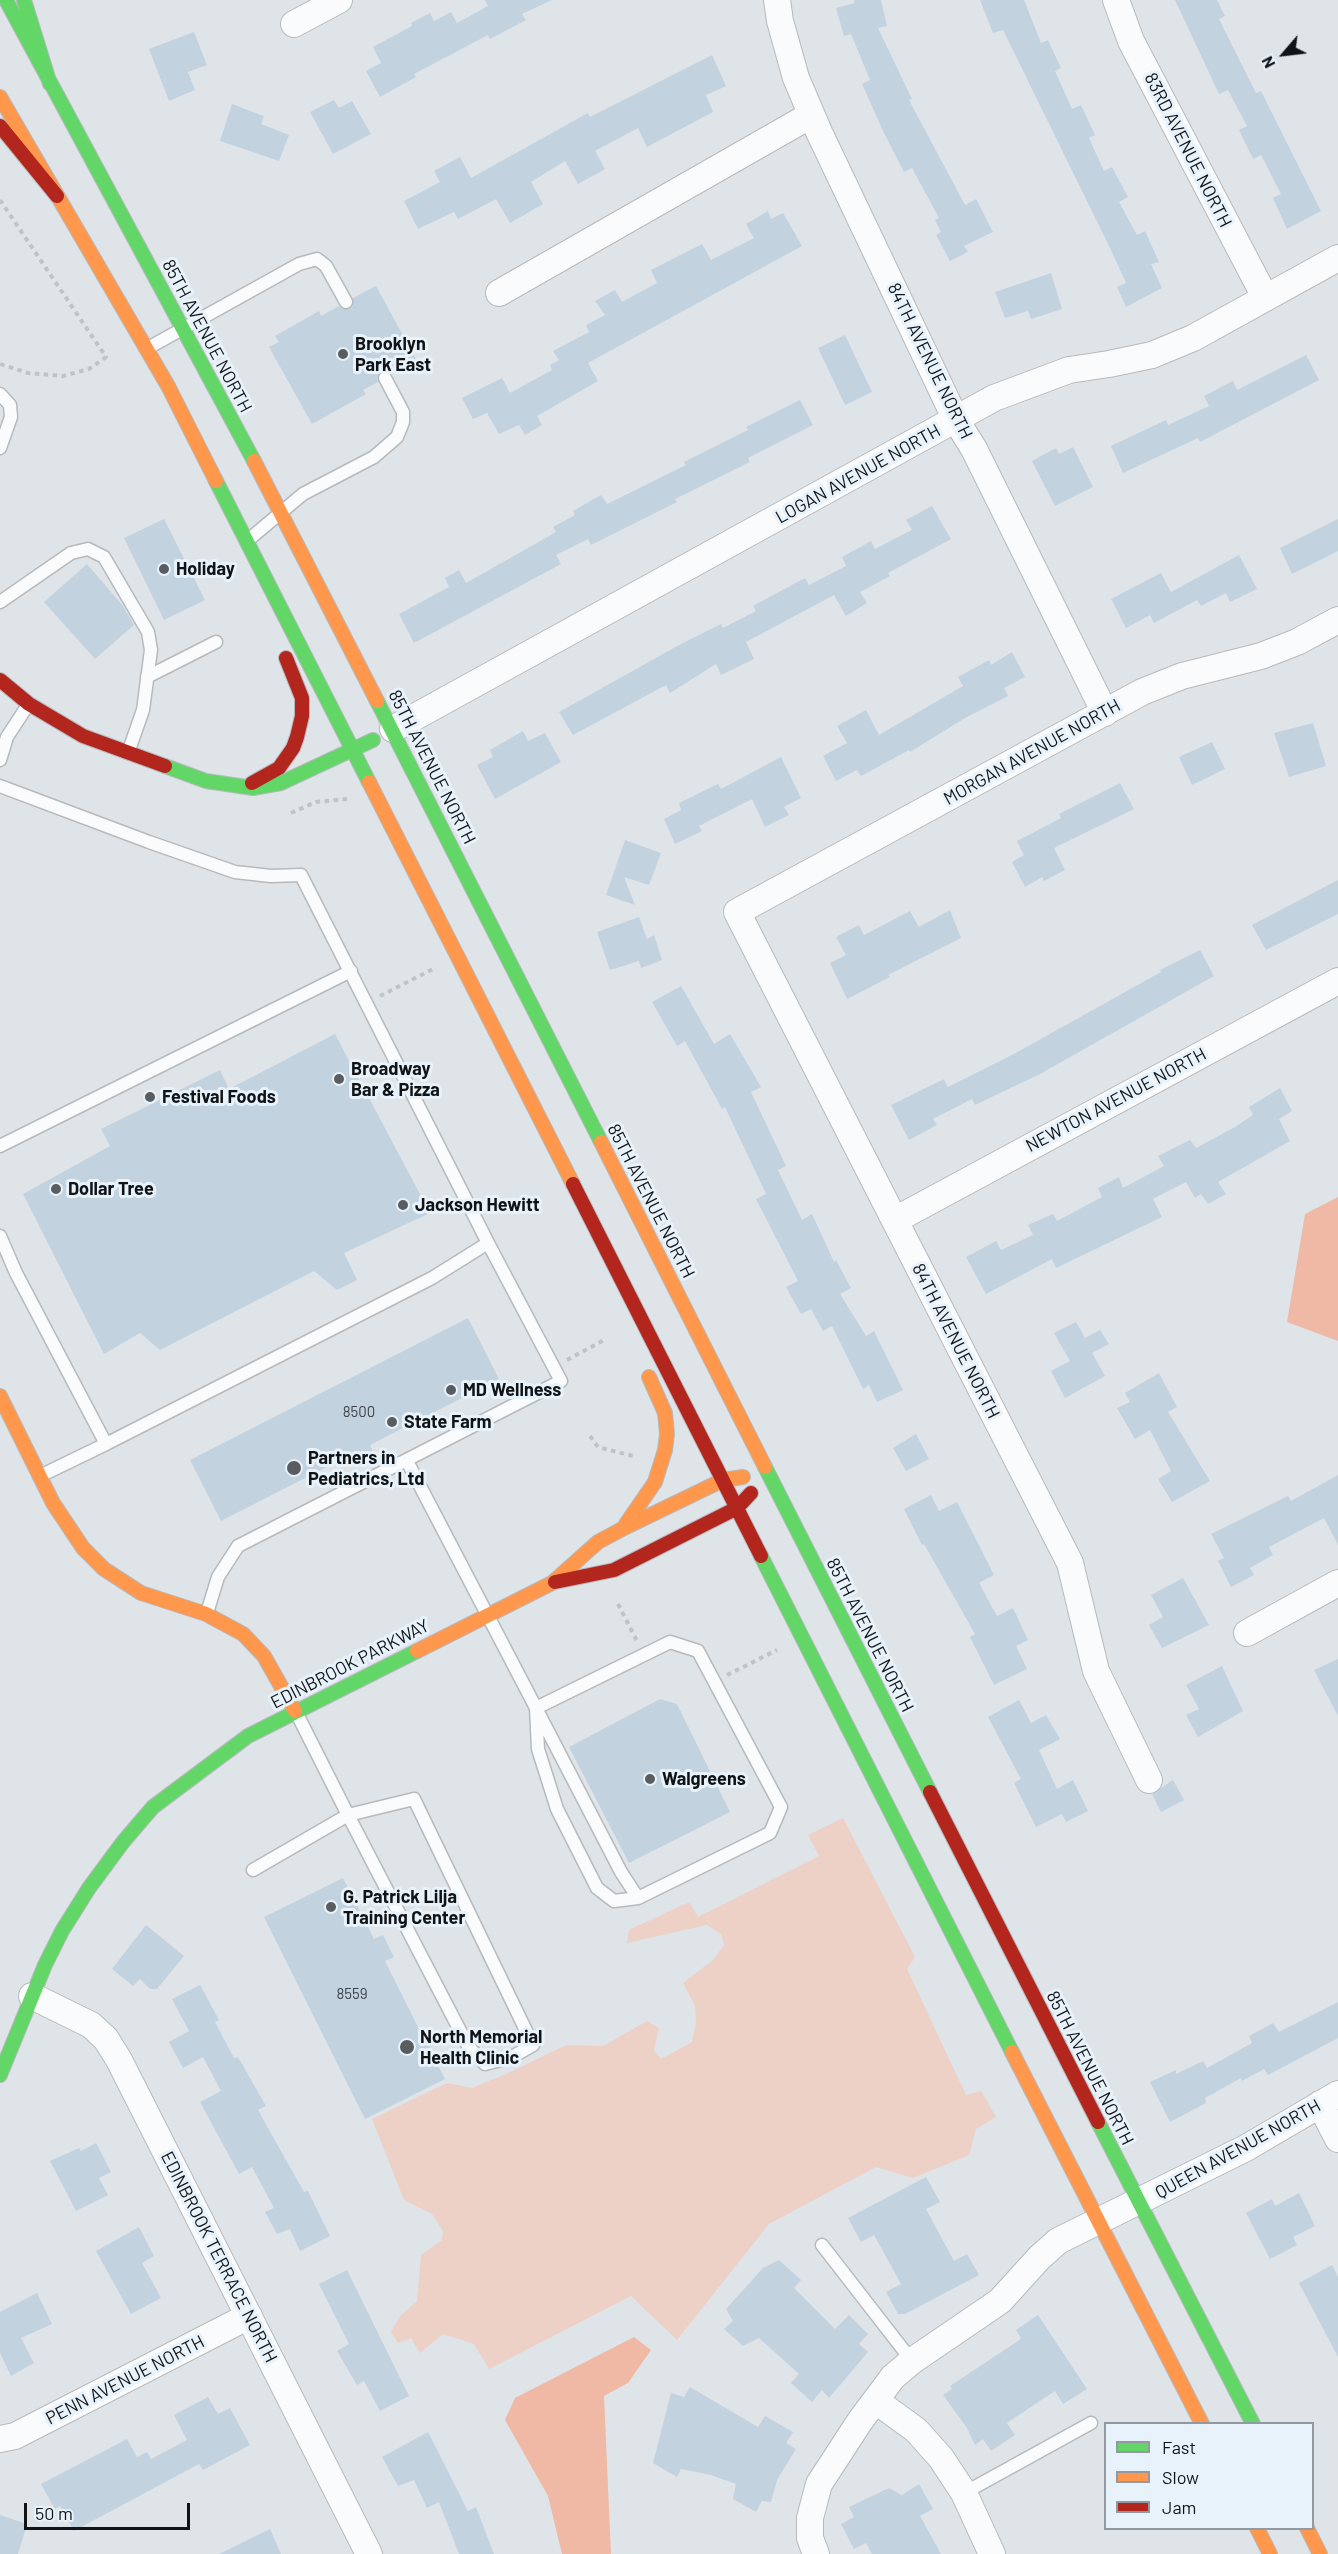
<!DOCTYPE html>
<html>
<head>
<meta charset="utf-8">
<style>
	body { margin:0 }
	#map { position:relative; width:1338px; height:2554px; overflow:hidden; background:#dfe4e9; font-family:Barlow,sans-serif }
	canvas { display:block }
	.legend { position:absolute; left:1104px; top:2422px; width:210px; height:108px; box-sizing:border-box; background:#e8f2fb; border:2px solid #9299a0; margin:0; padding:8px 10px; list-style:none; font-size:18px; color:#111417 }
	.legend li { display:flex; align-items:center; gap:12px; height:30px }
	.legend b { width:30px; border:2px solid #9299a0 }
	.north { position:absolute; left:1254px; top:24px; width:60px; height:60px; -webkit-text-stroke:4px #e8f2fb; paint-order:stroke; rotate:242deg; font-size:16px; font-weight:700; line-height:24px; text-align:center; color:#111417 }
	.north::after { content:''; display:block; margin:auto; width:21px; height:27px; background:#111417; clip-path:polygon(50% 0,100% 100%,50% 72%,0 100%) }
	.scale { position:absolute; left:24px; top:2503px; width:166px; height:27px; box-sizing:border-box; border:3px solid #111417; border-top:0; padding-left:8px; font-size:18px; line-height:21px; white-space:nowrap; color:#111417; -webkit-text-stroke:4px #e8f2fb; paint-order:stroke }
</style>
</head>
<body>
<div id="map">
<canvas width="1338" height="2554"></canvas>
<ul class="legend">
<li><b style="height:8px;background:#63d668"></b>Fast</li>
<li><b style="height:8px;background:#ff974d"></b>Slow</li>
<li><b style="height:8px;background:#b3261e"></b>Jam</li>
</ul>
<div class="north">N</div>
<div class="scale">50 m</div>
</div>
<script>
const c = document.querySelector('canvas').getContext('2d');
c.lineJoin = 'round';
function fillPath(path, color) {
  c.fillStyle = color;
  c.fill(path, 'evenodd');
}
function poly(rows) {
  const path = new Path2D();
  for (const r of rows) {
    path.moveTo(r[0], r[1]);
    for (let i = 2; i < r.length; i += 2) path.lineTo(r[i], r[i + 1]);
  }
  return path;
}
function trace(path, color, width, dash) {
  c.strokeStyle = color;
  c.lineWidth = width;
  c.lineCap = dash ? 'butt' : 'round';
  c.setLineDash(dash || []);
  c.stroke(path);
}
function label(font, color, halo, rows, align = 'center') {
  c.font = font + ' Barlow,sans-serif';
  c.lineWidth = 6;
  c.setLineDash([]);
  c.textBaseline = 'middle';
  c.strokeStyle = halo;
  c.fillStyle = color;
  for (const [text, x, y, turn = 0] of rows) {
    c.save();
    c.translate(x, y);
    c.rotate((+turn || 0) * Math.PI / 180);
    c.textAlign = isNaN(turn) ? turn : align;
    if (halo) c.strokeText(text, 0, 0);
    c.fillText(text, 0, 0);
    c.restore();
  }
}
fillPath(poly([
	[843,1818,915,1957,907,1969,966,2095,981,2091,996,2117,976,2129,969,2155,913,2178,876,2167,769,2224,677,2340,631,2296,489,2369,474,2344,443,2334,420,2353,411,2338,398,2343,391,2332,400,2316,417,2301,421,2255,442,2240,443,2231,432,2214,404,2200,372,2119,447,2083,472,2088,504,2075,566,2045,603,2046,647,2021,659,2028,654,2050,661,2059,692,2042,696,2022,695,2006,683,1983,713,1960,724,1945,721,1934,707,1925,627,1943,629,1930,689,1902,698,1917,819,1856,808,1835]
]), '#edd0c6');
fillPath(poly([
	[1338,1197,1338,1341,1287,1322,1305,1214],
	[634,2337,651,2350,628,2383,604,2396,611,2554,562,2554,548,2496,505,2420,515,2398]
]), '#f0b9a6');
fillPath(poly([
	[485,0,552,0,522,14,526,20,490,39,488,35,414,74,416,77,380,97,366,71,381,63,373,47,412,26,411,23,430,13,434,21,451,12,457,23,488,6],
	[854,0,881,0,887,26,878,28,912,99,909,100,965,205,976,199,993,232,964,246,968,252,950,261,936,235,941,232,935,220,939,218,912,168,904,172,884,133,862,84,870,80,851,34,844,36,836,8,855,3],
	[980,0,1024,0,1041,43,1048,40,1061,68,1055,71,1072,109,1081,105,1095,135,1089,138,1104,171,1112,167,1128,197,1119,202,1137,235,1145,231,1159,262,1151,264,1162,288,1126,307,1117,287,1126,283,1110,248,1003,30,993,33],
	[1175,0,1217,0,1225,16,1219,19,1256,93,1261,91,1321,211,1287,229,1273,198,1281,194,1261,155,1253,159,1239,130,1247,126,1228,90,1219,94],
	[194,32,207,65,188,72,195,90,169,101,149,49],
	[712,55,726,86,706,95,713,112,647,147,638,128,595,151,605,169,578,184,565,161,531,182,543,204,510,223,496,199,458,219,454,212,418,229,404,201,440,182,434,171,460,157,471,178,588,113,590,117],
	[334,100,339,108,352,101,371,134,333,154,310,112],
	[232,104,264,116,261,124,289,135,279,161,220,141],
	[768,211,771,219,783,213,802,246,588,363,598,381,537,416,542,425,525,435,519,425,499,434,487,413,473,419,462,398,502,378,510,393,552,370,550,365,559,360,553,351,589,332,586,325,605,315,595,301,615,290,622,302,657,283,651,270,702,244,711,260,754,238,746,224],
	[1051,273,1062,309,1031,319,1028,311,1005,318,995,292],
	[376,286,417,361,392,374,386,370,381,371,377,377,378,382,363,390,366,394,312,424,269,347,279,342,275,336,319,311,321,316,339,306,342,309,349,309,353,306,353,298],
	[845,335,872,392,845,405,818,348],
	[1306,355,1319,380,1200,442,1198,438,1123,473,1111,446,1166,420,1168,425,1209,406,1204,396,1233,381,1237,390],
	[800,400,813,425,748,458,750,462,675,499,677,502,591,545,588,539,556,555,561,564,414,643,399,614,449,587,445,578,459,570,466,583,556,532,553,527,575,515,573,511,601,495,607,504,686,465,684,462,748,430,746,427],
	[1073,447,1093,487,1055,506,1032,461,1056,448,1059,454],
	[932,506,951,539,888,573,890,576,860,592,867,603,846,616,834,595,746,642,754,659,721,675,716,664,670,693,666,685,573,735,559,712,681,644,721,624,723,628,756,611,753,606,805,578,809,585,846,566,842,557,871,541,875,549,912,530,906,520],
	[164,519,205,600,164,620,124,538],
	[1338,519,1338,551,1292,574,1280,548],
	[1239,555,1257,589,1230,602,1226,593,1201,606,1197,600,1154,623,1150,615,1126,628,1111,599,1161,573,1171,592],
	[87,564,123,606,134,625,95,659,44,602],
	[1012,652,1025,677,1004,688,1008,696,965,718,910,752,909,750,861,776,857,770,836,781,823,756,847,743,837,726,866,710,879,735,963,686,958,677,989,660,991,665],
	[1313,723,1326,766,1289,777,1274,733],
	[523,731,528,741,545,733,561,762,495,799,477,765,493,757,490,750],
	[1212,742,1225,769,1192,785,1179,757],
	[781,757,801,798,784,807,789,815,765,827,752,799,699,826,702,831,675,844,664,819,681,810,679,803,718,784,721,789],
	[1120,783,1134,809,1054,848,1065,870,1044,881,1042,877,1025,887,1012,862,1024,855,1017,841,1061,818,1059,814],
	[625,840,661,853,649,885,624,877,635,905,606,895],
	[1338,880,1338,914,1266,950,1252,925],
	[950,910,961,938,888,975,890,977,847,999,830,963,846,955,836,937,859,925,864,935,910,911,919,927],
	[639,917,647,939,654,935,662,960,641,968,639,961,610,970,597,932],
	[1200,950,1214,976,1040,1074,975,1105,972,1099,933,1119,937,1125,909,1140,891,1105,944,1079,948,1087,1012,1055,1161,972,1160,970],
	[681,986,714,1044,730,1034,761,1087,751,1092,786,1166,778,1170,802,1220,812,1214,834,1262,836,1260,851,1288,840,1294,866,1336,874,1331,903,1390,877,1402,869,1385,863,1389,832,1326,823,1331,811,1309,801,1314,786,1287,798,1281,756,1199,766,1194,725,1107,722,1109,685,1041,677,1046,652,1002],
	[335,1034,430,1213,344,1253,357,1280,337,1290,314,1271,160,1350,140,1333,104,1354,23,1194,110,1146,101,1129,220,1070,229,1089],
	[1280,1088,1292,1111,1279,1119,1290,1141,1218,1182,1226,1194,1208,1204,1201,1194,1195,1198,1186,1182,1153,1199,1162,1217,1056,1268,1052,1259,986,1294,966,1257,996,1241,1001,1250,1033,1235,1028,1225,1053,1214,1057,1221,1102,1197,1098,1188,1119,1177,1123,1188,1164,1166,1158,1156,1190,1140,1196,1148,1235,1127,1253,1115,1249,1107],
	[468,1318,499,1379,370,1445,375,1456,358,1465,352,1454,221,1521,190,1460],
	[1076,1322,1085,1338,1100,1330,1109,1344,1092,1353,1105,1376,1065,1398,1051,1371,1070,1361,1054,1333],
	[1159,1373,1177,1407,1168,1412,1210,1481,1172,1502,1158,1479,1171,1471,1150,1430,1135,1439,1117,1408,1130,1402,1125,1393],
	[916,1434,929,1459,906,1471,893,1448],
	[1338,1475,1338,1545,1324,1518,1269,1547,1273,1555,1250,1568,1254,1575,1231,1587,1218,1561,1224,1558,1211,1534,1288,1496,1291,1501],
	[931,1495,939,1511,957,1502,994,1575,979,1583,997,1616,1013,1608,1028,1640,1016,1646,1027,1669,994,1685,970,1637,975,1634,924,1544,922,1545,904,1509],
	[1183,1578,1209,1625,1162,1648,1149,1625,1163,1617,1151,1595],
	[1338,1659,1338,1716,1314,1670],
	[1222,1666,1243,1711,1198,1737,1186,1715,1199,1709,1186,1685],
	[660,1699,677,1704,730,1812,629,1863,569,1747],
	[1019,1700,1031,1723,1046,1715,1060,1739,1039,1750,1057,1789,1073,1780,1088,1811,1066,1822,1062,1814,1036,1827,1014,1783,1021,1779,988,1717],
	[1173,1780,1184,1800,1161,1812,1152,1794],
	[343,1878,374,1939,383,1935,394,1957,385,1961,420,2031,428,2027,436,2044,429,2048,445,2079,365,2119,264,1917],
	[146,1925,184,1956,157,1989,150,1989,140,1979,133,1986,112,1969],
	[200,1985,219,2020,215,2022,234,2058,238,2057,266,2106,258,2110,304,2192,308,2191,330,2236,300,2251,290,2229,277,2234,265,2212,274,2208,252,2167,239,2174,200,2102,221,2091,203,2057,183,2068,169,2042,189,2031,172,1999],
	[1338,2002,1338,2038,1268,2075,1264,2069,1242,2081,1241,2078,1205,2098,1206,2103,1170,2122,1150,2082,1176,2070,1176,2074,1203,2061,1207,2068,1252,2043,1249,2036,1273,2023,1279,2032],
	[96,2143,111,2172,99,2178,108,2195,76,2211,50,2161,79,2148,81,2151],
	[926,2177,940,2202,926,2209,954,2261,967,2254,979,2275,905,2314,898,2314,886,2292,901,2284,874,2235,861,2242,848,2218],
	[1299,2193,1315,2226,1293,2237,1297,2245,1270,2259,1246,2213,1272,2199,1275,2206],
	[139,2227,154,2256,142,2263,161,2298,131,2314,96,2251],
	[779,2260,801,2280,794,2288,835,2329,849,2315,868,2334,859,2344,868,2352,829,2398,822,2390,812,2402,791,2383,799,2374,759,2338,743,2346,724,2329,733,2321,726,2309,763,2268],
	[1332,2265,1338,2277,1338,2357,1299,2283],
	[347,2270,409,2396,380,2411,364,2381,357,2385,337,2351,349,2344,319,2284],
	[37,2293,52,2324,21,2338,34,2363,11,2376,0,2353,0,2312],
	[1038,2315,1087,2389,1063,2404,1055,2391,1007,2423,1015,2435,991,2451,983,2439,975,2445,967,2428,943,2395,952,2389,950,2386,1021,2339,1016,2330],
	[690,2387,758,2427,765,2416,793,2432,786,2443,796,2449,777,2480,771,2502,762,2501,756,2512,733,2499,736,2484,711,2475,681,2469,677,2477,653,2463,671,2393,684,2397],
	[208,2397,218,2414,230,2408,250,2445,203,2470,199,2464,74,2531,60,2506,55,2509,41,2484,127,2439,137,2457,147,2452,151,2459,187,2440,174,2415],
	[428,2432,468,2511,476,2507,494,2554,459,2554,439,2502,427,2508,414,2480,398,2486,382,2457],
	[919,2484,933,2509,920,2516,941,2554,872,2554,866,2543,854,2549,841,2524,854,2517,849,2507,889,2488,902,2495],
	[0,2515,27,2524,18,2554,0,2554],
	[270,2529,281,2554,219,2554]
]), '#c3d2df');
const lane = poly([
	[148,348,299,264,317,259,326,266,346,302],
	[0,394,10,405,11,417,0,448],
	[247,541,303,494,374,457,397,437,403,422,403,412,385,378],
	[0,602,71,553,88,549,104,557,148,632,151,650,143,710,128,753],
	[147,677,216,642],
	[0,760,7,737,28,705],
	[0,786,149,842,235,872,271,876,301,875,488,1243,432,1278,106,1444],
	[0,1146,351,971],
	[0,1236,16,1273,106,1444,42,1475],
	[407,1461,536,1708,670,1642,698,1651,781,1807,770,1833,638,1898,614,1901,597,1888,557,1809,538,1749,536,1708],
	[207,1613,218,1577,238,1546,561,1381,488,1243],
	[538,1712,621,1872,638,1898],
	[253,1870,348,1815,414,1799,533,2045,512,2057,485,2064,468,2046,348,1815,296,1712],
	[822,2245,912,2361],
	[964,2493,1091,2423]
]);
const street = poly([
	[777,0,780,21,796,78,819,132,956,420,974,449,1105,713],
	[1116,0,1131,41,1265,297],
	[294,24,339,0],
	[499,293,811,115],
	[393,729,994,398,1069,370,1109,364,1152,355,1193,338,1338,258],
	[895,1220,1338,981],
	[1247,1633,1338,1583],
	[1149,1780,1096,1671,1070,1563,737,912,1142,692,1182,676,1261,656,1297,642,1338,620],
	[32,1996,91,2025,106,2039,119,2060,369,2554],
	[1320,2104,1338,2139],
	[876,2401,916,2430,941,2458,964,2493,992,2554],
	[0,2439,15,2436,249,2316],
	[816,2554,810,2538,810,2518,819,2484,860,2421,893,2377,912,2361,1000,2301,1039,2258,1058,2241,1246,2148,1338,2094]
]);
const fast = poly([
	[6,0,254,461],
	[24,0,50,84],
	[216,481,369,782],
	[377,701,601,1142],
	[165,766,206,781,253,788,281,783,373,740],
	[765,1467,930,1792],
	[761,1556,1012,2052],
	[0,2075,45,1965,62,1931,89,1888,123,1842,153,1807,248,1736,417,1651],
	[1098,2122,1253,2424]
]);
const slow = poly([
	[0,97,168,386,216,481],
	[254,461,377,701],
	[369,782,573,1184],
	[601,1142,765,1467],
	[0,1396,53,1503,83,1548,104,1569,141,1593,206,1614,243,1634,264,1656,295,1711],
	[626,1524,655,1482,665,1450,667,1434,665,1413,649,1377],
	[417,1651,552,1583,598,1542,624,1528,723,1480,743,1477],
	[1012,2052,1202,2424],
	[1257,2528,1270,2554],
	[1307,2528,1320,2554]
]);
const jam = poly([
	[0,126,57,196],
	[0,680,29,704,83,736,165,766],
	[252,783,279,768,293,748,297,737,302,716,302,698,286,658],
	[573,1184,761,1556],
	[555,1582,614,1570,737,1508,751,1493],
	[930,1792,1098,2122]
]);
trace(lane, '#b6babd', 15);
trace(street, '#b6babd', 28);
trace(fast, '#b6babd', 16);
trace(slow, '#b6babd', 16);
trace(jam, '#b6babd', 16);
trace(poly([
	[0,200,106,357,89,369,63,376,28,373,0,364],
	[291,813,316,802,347,799],
	[380,996,433,969],
	[567,1360,606,1339],
	[590,1436,598,1447,637,1457],
	[618,1604,637,1641],
	[727,1675,777,1650]
]), '#c1c3c4', 4, [4.5, 4.5]);
trace(lane, '#fafbfc', 12);
trace(street, '#fafbfc', 26);
trace(fast, '#63d668', 14);
trace(slow, '#ff974d', 14);
trace(jam, '#b3261e', 14);
for (const [x, y, r, color] of [
	[343,354,6,"#595d60"],
	[164,569,6,"#595d60"],
	[339,1079,6,"#595d60"],
	[150,1097,6,"#595d60"],
	[56,1189,6,"#595d60"],
	[403,1205,6,"#595d60"],
	[451,1390,6,"#595d60"],
	[392,1422,6,"#595d60"],
	[294,1468,8,"#595d60"],
	[650,1779,6,"#595d60"],
	[331,1907,6,"#595d60"],
	[407,2047,8,"#595d60"]
]) {
  const dot = new Path2D();
  dot.arc(x, y, r, 0, 2 * Math.PI);
  c.fillStyle = color;
  c.fill(dot);
  trace(dot, '#e8f2fb', 2);
}
label('15px', '#3e4449', null, [
	["8500",359,1412],
	["8559",352,1994]
]);
label('18px', '#111417', '#e8f2fb', [
	["83RD AVENUE NORTH",1188,150,63],
	["85TH AVENUE NORTH",207,336,62],
	["84TH AVENUE NORTH",930,361,64],
	["LOGAN AVENUE NORTH",858,474,-29],
	["MORGAN AVENUE NORTH",1032,752,-29],
	["85TH AVENUE NORTH",432,767,63],
	["NEWTON AVENUE NORTH",1116,1100,-28],
	["85TH AVENUE NORTH",651,1201,63],
	["84TH AVENUE NORTH",956,1341,63],
	["85TH AVENUE NORTH",870,1635,63],
	["EDINBROOK PARKWAY",350,1664,-27],
	["85TH AVENUE NORTH",1090,2068,63],
	["QUEEN AVENUE NORTH",1238,2149,-29],
	["EDINBROOK TERRACE NORTH",219,2257,63],
	["PENN AVENUE NORTH",125,2380,-27]
]);
label('bold 18px', '#111417', '#e8f2fb', [
	["Brooklyn",355,344],
	["Park East",355,365],
	["Holiday",176,569],
	["Broadway",351,1069],
	["Bar & Pizza",351,1090],
	["Festival Foods",162,1097],
	["Dollar Tree",68,1189],
	["Jackson Hewitt",415,1205],
	["MD Wellness",463,1390],
	["State Farm",404,1422],
	["Partners in",308,1458],
	["Pediatrics, Ltd",308,1479],
	["Walgreens",662,1779],
	["G. Patrick Lilja",343,1897],
	["Training Center",343,1918],
	["North Memorial",420,2037],
	["Health Clinic",420,2058]
], 'left');
</script>
</body>
</html>
